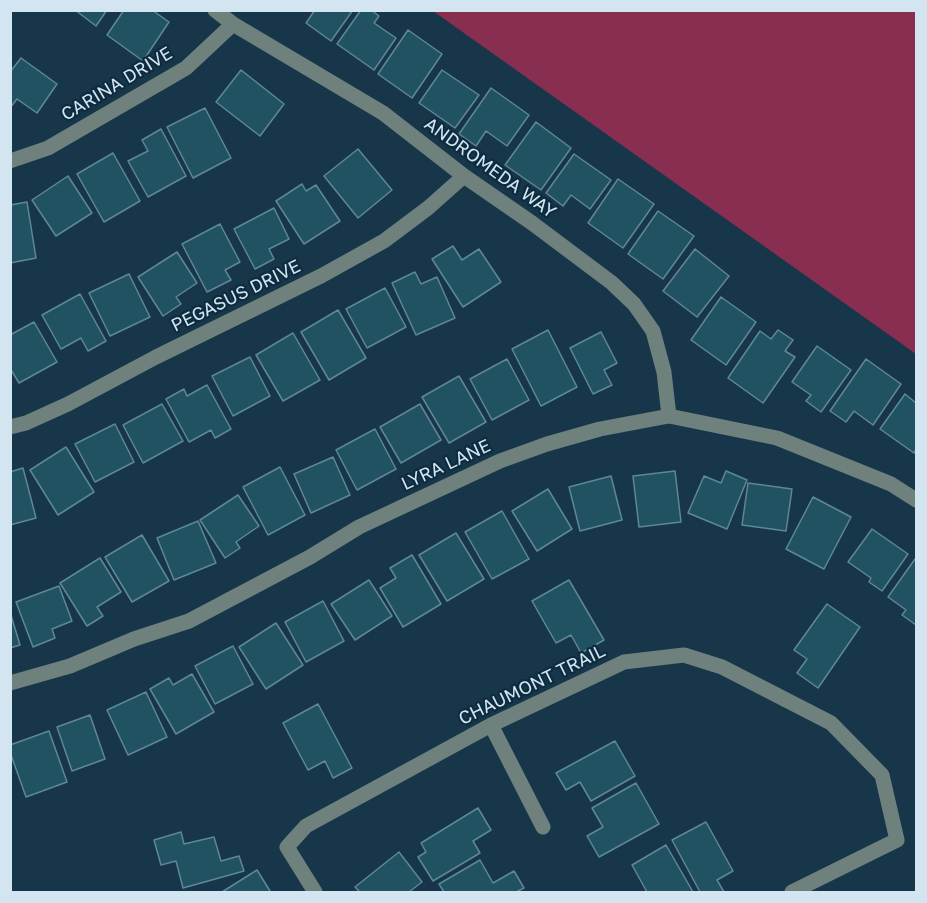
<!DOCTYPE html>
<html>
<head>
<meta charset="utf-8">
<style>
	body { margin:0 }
	#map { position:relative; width:927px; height:903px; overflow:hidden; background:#18364a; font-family:"Golos Text",sans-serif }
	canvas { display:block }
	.frame { position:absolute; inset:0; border:12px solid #d3e5f1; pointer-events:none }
</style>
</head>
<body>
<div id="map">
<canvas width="927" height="903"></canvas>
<div class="frame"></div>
</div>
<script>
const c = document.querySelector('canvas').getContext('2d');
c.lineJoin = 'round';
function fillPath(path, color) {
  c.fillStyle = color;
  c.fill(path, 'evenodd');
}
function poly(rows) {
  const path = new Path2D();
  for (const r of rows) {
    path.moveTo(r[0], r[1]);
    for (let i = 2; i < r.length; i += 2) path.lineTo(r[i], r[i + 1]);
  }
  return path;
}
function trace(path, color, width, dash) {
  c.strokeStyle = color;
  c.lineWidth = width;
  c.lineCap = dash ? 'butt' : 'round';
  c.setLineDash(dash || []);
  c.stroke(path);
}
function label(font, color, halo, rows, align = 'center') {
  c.font = font + ' "Golos Text",sans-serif';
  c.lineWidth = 4.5;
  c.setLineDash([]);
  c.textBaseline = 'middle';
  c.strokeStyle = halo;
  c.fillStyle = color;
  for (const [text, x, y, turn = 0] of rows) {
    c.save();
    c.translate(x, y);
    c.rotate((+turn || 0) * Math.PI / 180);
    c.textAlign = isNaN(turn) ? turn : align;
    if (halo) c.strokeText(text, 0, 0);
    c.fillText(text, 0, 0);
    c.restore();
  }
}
fillPath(poly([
	[433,11,916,11,916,354]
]), '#882f51');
const building = poly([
	[75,10,107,10,96,26,75,10],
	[124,10,152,10,169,22,143,61,107,35,124,10],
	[315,10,353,10,331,41,306,23,315,10],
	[361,10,371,10,379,16,374,23,396,38,374,70,337,44,361,10],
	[408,30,442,54,412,98,378,74,408,30],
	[21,58,57,84,37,113,17,99,10,108,10,72,21,58],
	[241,70,284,104,260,136,216,102,241,70],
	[442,70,479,95,455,128,419,103,442,70],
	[491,88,529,115,507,146,486,131,476,146,459,134,491,88],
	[205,108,231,158,193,178,167,127,205,108],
	[536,122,571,148,541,190,505,165,536,122],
	[161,129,186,176,148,197,128,161,148,151,142,140,161,129],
	[358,149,392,190,358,218,324,176,358,149],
	[113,153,140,201,104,222,77,174,113,153],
	[574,154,611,180,590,209,571,195,563,206,546,193,574,154],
	[68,176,92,213,56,236,32,200,68,176],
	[618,179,654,204,623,248,588,223,618,179],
	[302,184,306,191,316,185,340,221,304,244,276,201,302,184],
	[27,202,36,258,10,263,10,205,27,202],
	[274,208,289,239,269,249,274,259,255,269,234,229,274,208],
	[658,211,694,236,663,279,628,254,658,211],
	[220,224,240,262,225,270,231,280,207,292,182,244,220,224],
	[453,246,462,260,479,249,501,282,463,307,432,259,453,246],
	[695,249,729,276,697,317,663,291,695,249],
	[177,252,197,283,176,297,181,304,163,316,138,277,177,252],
	[415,272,421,284,437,277,455,318,416,335,392,283,415,272],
	[129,274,150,317,110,336,89,293,129,274],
	[385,288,406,327,367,348,346,309,385,288],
	[80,294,106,341,88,351,81,338,61,349,42,315,80,294],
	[721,297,756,322,726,365,691,340,721,297],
	[338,310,366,358,329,380,301,332,338,310],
	[34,322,57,362,19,383,10,368,10,335,34,322],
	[548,330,577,387,541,406,512,349,548,330],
	[778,330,793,340,785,351,795,357,763,403,728,378,760,331,771,339,778,330],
	[601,332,617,363,604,370,612,385,593,394,570,348,601,332],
	[293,333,320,380,283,401,256,355,293,333],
	[817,346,851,370,821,412,806,401,811,395,792,382,817,346],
	[250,357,270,396,233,416,212,376,250,357],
	[507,359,529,400,492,420,470,379,507,359],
	[866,359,901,384,873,425,854,411,846,422,830,411,866,359],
	[459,376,486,422,449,443,422,397,459,376],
	[207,385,231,429,215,438,211,430,189,442,166,399,184,389,187,396,207,385],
	[905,394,916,403,916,449,914,453,880,429,905,394],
	[162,404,183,441,143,463,123,425,162,404],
	[420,404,441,440,401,463,380,427,420,404],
	[115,424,134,462,95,482,75,444,115,424],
	[375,429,396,469,357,490,336,450,375,429],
	[66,447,94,492,58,515,30,470,66,447],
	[333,457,350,495,311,513,294,474,333,457],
	[280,467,305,515,268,535,243,487,280,467],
	[23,468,36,518,10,525,10,472,23,468],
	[675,471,681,522,639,527,633,476,675,471],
	[726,471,747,480,727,529,688,513,704,476,721,483,726,471],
	[611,476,622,520,580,531,569,487,611,476],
	[748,483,792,489,786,531,742,525,748,483],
	[548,489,572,529,537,551,512,511,548,489],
	[238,495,259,526,236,542,240,548,225,558,200,520,238,495],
	[813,497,851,517,824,569,786,549,813,497],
	[502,511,529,559,492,579,465,532,502,511],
	[198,521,216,563,174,580,157,538,198,521],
	[872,529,908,554,882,591,869,582,871,578,848,562,872,529],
	[456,533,484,579,447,601,419,555,456,533],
	[142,535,169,581,132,602,105,557,142,535],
	[412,555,441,604,403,627,380,588,396,578,390,568,412,555],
	[100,558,121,592,97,607,103,616,87,626,60,583,100,558],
	[915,559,916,560,916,625,902,615,906,610,888,597,915,559],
	[369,580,392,616,355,640,331,604,369,580],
	[569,580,604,640,581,653,571,635,556,643,532,601,569,580],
	[59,586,72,621,52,629,55,638,33,647,16,602,59,586],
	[323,601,344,641,306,662,285,622,323,601],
	[827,604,860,627,818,688,797,673,807,659,794,650,827,604],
	[10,612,20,645,10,648,10,612],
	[276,623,303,665,266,689,239,647,276,623],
	[233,646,253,684,215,704,195,666,233,646],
	[192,674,214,712,176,734,150,689,169,678,173,685,192,674],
	[146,692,167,737,128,755,107,710,146,692],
	[318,704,352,768,333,778,325,761,308,770,283,723,318,704],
	[90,715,105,759,72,771,57,727,90,715],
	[49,731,67,782,26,797,10,752,10,745,49,731],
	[615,741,635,776,591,801,580,782,566,790,556,773,615,741],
	[636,783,659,824,599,857,587,836,603,827,592,808,636,783],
	[478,808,491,830,473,841,480,853,433,881,418,857,426,852,421,843,478,808],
	[706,822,733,871,717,880,724,892,700,892,672,840,706,822],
	[181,832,184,844,214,837,221,861,239,856,244,871,183,888,176,861,161,865,154,840,181,832],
	[666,845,693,892,647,892,632,865,666,845],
	[399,852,422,882,409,892,360,892,355,887,399,852],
	[480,860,493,883,514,871,524,888,516,892,444,892,439,884,480,860],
	[257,870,270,891,268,892,222,892,257,870]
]);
fillPath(building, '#205261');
trace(building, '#5e8896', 1.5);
trace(poly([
	[215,10,233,24,383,113,464,176,532,223,612,283,634,304,653,331,664,372,669,416],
	[10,161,48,148,186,68,233,24],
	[10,427,26,423,68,404,156,357,321,276,384,241,428,208,464,176],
	[10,683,70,666,134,639,189,621,310,557,359,527,500,461,547,444,600,429,669,416,777,438,891,484,916,500],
	[491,725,543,827],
	[315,892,287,847,306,826,491,725,624,662,684,655,722,667,831,723,882,775,897,840,792,892]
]), '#6e817c', 15);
label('18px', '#d3e5f1', '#0d2c3f', [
	["CARINA DRIVE",117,84,-31],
	["ANDROMEDA WAY",490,168,36],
	["PEGASUS DRIVE",236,296,-26],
	["LYRA LANE",446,465,-25],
	["CHAUMONT TRAIL",532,685,-26]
]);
</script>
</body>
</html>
